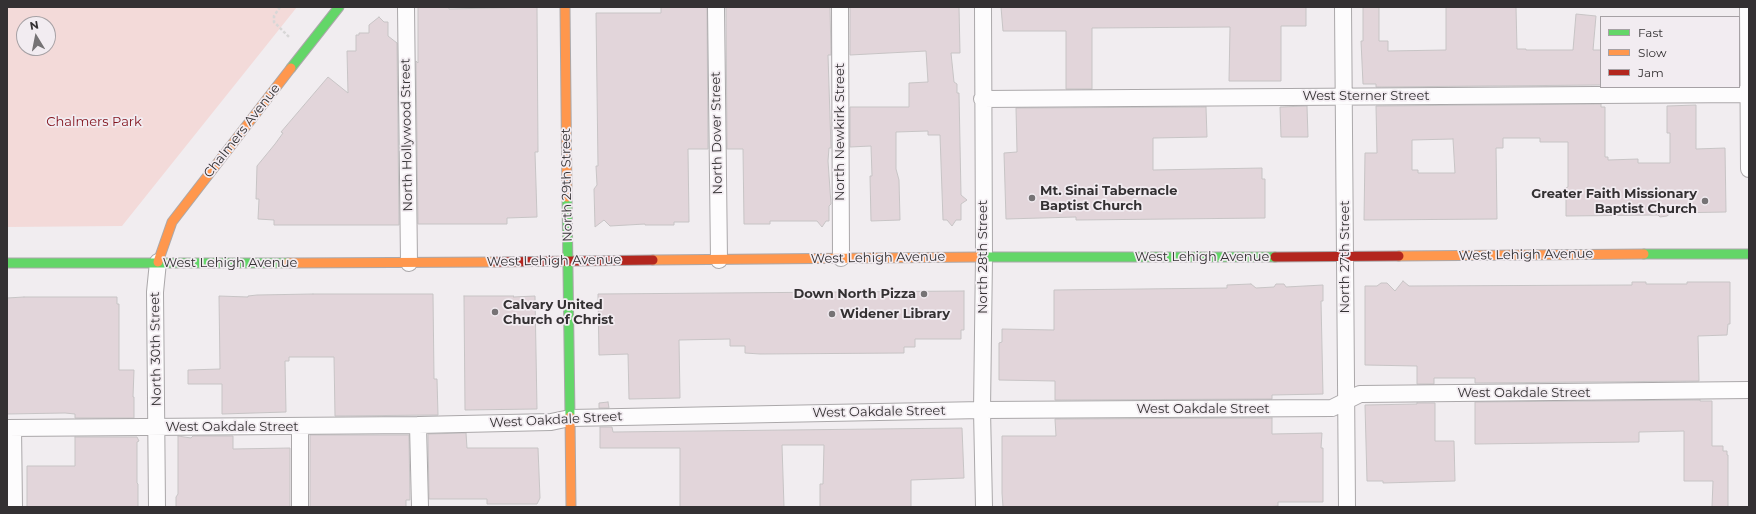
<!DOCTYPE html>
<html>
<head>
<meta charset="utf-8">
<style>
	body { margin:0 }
	#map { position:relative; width:1756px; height:514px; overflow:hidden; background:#f1edf0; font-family:Montserrat,sans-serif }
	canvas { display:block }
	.frame { position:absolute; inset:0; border:8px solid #343133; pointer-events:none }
	.legend { position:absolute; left:1600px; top:16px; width:140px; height:72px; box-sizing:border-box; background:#f2ecf1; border:1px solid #a6a1a5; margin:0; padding:5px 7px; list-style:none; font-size:12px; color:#343133 }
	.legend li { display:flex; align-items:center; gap:8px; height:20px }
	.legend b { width:20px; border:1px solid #a6a1a5 }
	.north { position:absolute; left:16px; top:16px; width:40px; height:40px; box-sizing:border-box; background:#f2ecf1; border:1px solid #a6a1a5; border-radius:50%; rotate:350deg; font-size:11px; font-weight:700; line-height:16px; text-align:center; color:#343133 }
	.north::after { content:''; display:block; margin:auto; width:14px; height:18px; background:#767375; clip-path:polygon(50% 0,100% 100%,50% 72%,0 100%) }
</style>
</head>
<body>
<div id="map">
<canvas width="1756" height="514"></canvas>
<div class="frame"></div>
<ul class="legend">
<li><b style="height:5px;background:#63d668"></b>Fast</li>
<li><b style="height:5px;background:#ff974d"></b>Slow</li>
<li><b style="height:5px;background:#b3261e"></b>Jam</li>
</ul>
<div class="north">N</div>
</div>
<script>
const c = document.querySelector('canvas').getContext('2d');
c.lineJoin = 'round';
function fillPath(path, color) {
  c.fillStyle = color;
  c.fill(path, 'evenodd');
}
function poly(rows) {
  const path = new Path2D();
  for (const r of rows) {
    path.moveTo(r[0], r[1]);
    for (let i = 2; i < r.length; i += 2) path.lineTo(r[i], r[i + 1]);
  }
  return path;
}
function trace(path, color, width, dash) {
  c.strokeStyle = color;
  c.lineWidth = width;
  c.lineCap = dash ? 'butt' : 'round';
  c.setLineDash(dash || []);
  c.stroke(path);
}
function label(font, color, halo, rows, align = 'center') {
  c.font = font + ' Montserrat,sans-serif';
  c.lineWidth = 3.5;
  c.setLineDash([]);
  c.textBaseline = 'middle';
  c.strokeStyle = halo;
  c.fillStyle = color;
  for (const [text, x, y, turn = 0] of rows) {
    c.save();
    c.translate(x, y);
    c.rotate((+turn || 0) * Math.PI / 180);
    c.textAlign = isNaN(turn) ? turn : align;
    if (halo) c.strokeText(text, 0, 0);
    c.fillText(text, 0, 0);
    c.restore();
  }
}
fillPath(poly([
	[7,7,297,7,122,226,7,227],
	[24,24,48,24,48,48,24,48]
]), '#f3dad9');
const building = poly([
	[418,7,449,7,449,9,537,7,538,152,535,152,537,217,507,218,507,224,418,224,416,61,418,63,418,7],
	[661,7,707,7,708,149,688,149,689,222,674,222,674,225,645,225,645,224,610,226,604,220,595,227,594,189,597,185,596,166,598,166,596,13,661,13,661,7],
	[726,7,830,7,831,55,828,55,831,148,829,148,828,161,831,204,829,206,829,221,826,221,822,227,817,221,770,221,770,224,744,224,743,149,727,149,726,7],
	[850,7,959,7,960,53,951,53,954,82,957,84,957,93,959,93,961,195,967,200,961,204,961,220,956,220,952,226,947,220,943,220,940,135,928,135,928,131,896,132,896,169,899,180,900,220,871,221,870,176,872,176,871,146,850,147,850,107,909,107,909,83,928,82,926,51,850,55,850,7],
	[1001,7,1306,7,1306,26,1281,26,1281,81,1229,81,1230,27,1092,28,1092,89,1066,89,1066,31,1003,31,1001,7],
	[1363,7,1379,7,1379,41,1388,41,1388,51,1446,50,1446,7,1516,7,1517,49,1526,49,1526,50,1573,50,1576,14,1596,16,1593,50,1601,50,1601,85,1376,87,1376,84,1363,84,1361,41,1363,41,1363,7],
	[379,17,384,22,388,22,388,36,397,43,399,225,274,225,274,220,258,219,259,199,256,199,257,166,275,144,283,133,281,132,328,77,348,93,347,51,356,51,356,35,359,35,359,33,369,33,369,25,379,17],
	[1601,104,1601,107,1605,107,1605,157,1608,157,1608,160,1638,159,1638,163,1670,163,1670,133,1667,133,1667,106,1696,105,1696,149,1725,148,1726,212,1671,213,1667,216,1660,217,1658,215,1566,216,1566,188,1568,187,1568,142,1540,142,1540,138,1503,138,1503,148,1496,148,1497,219,1364,220,1365,153,1377,153,1376,106,1601,104],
	[1453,139,1455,173,1418,173,1418,170,1412,170,1412,140,1453,139],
	[1307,106,1308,137,1281,137,1280,107,1307,106],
	[1206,107,1207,137,1153,138,1153,170,1262,168,1262,179,1265,179,1265,218,1076,220,1076,217,1006,219,1004,153,1017,152,1016,108,1206,107],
	[1403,281,1409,286,1632,285,1632,282,1646,282,1646,284,1687,284,1687,282,1730,282,1730,324,1728,324,1727,335,1698,336,1699,381,1475,383,1475,378,1434,378,1434,384,1417,384,1417,366,1365,365,1365,286,1377,286,1381,283,1387,283,1395,291,1403,281],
	[1251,284,1256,288,1274,287,1276,284,1284,284,1286,287,1323,285,1323,301,1321,301,1323,394,1272,395,1272,399,1055,400,1055,381,999,380,999,343,1002,342,1002,329,1054,330,1054,290,1227,288,1227,285,1251,284],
	[964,291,964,330,961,330,961,339,915,339,915,347,904,347,904,353,760,354,745,353,745,346,730,346,730,339,679,340,680,398,629,399,628,354,599,355,598,294,964,291],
	[313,294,433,294,434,379,437,379,438,415,335,416,334,357,289,357,289,361,285,361,286,412,222,414,222,384,188,384,188,370,220,369,219,296,248,297,248,296,257,295,313,294],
	[464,296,514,296,513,297,535,296,537,409,465,410,464,296],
	[24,297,117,297,117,304,119,304,119,370,134,370,133,397,134,397,134,418,75,418,75,414,65,413,7,414,7,298,24,297],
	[1700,400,1700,401,1712,401,1712,446,1723,446,1723,451,1727,451,1727,455,1728,455,1728,507,1712,507,1713,481,1684,481,1684,431,1639,432,1639,442,1475,444,1475,402,1700,400],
	[608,402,609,408,599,408,599,403,608,402],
	[1417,403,1435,403,1435,441,1454,441,1455,481,1383,483,1383,481,1367,481,1365,405,1417,404,1417,403],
	[1272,418,1272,434,1322,433,1321,448,1323,448,1323,502,1278,502,1278,506,1266,507,1003,507,1002,493,1002,436,1056,436,1055,419,1272,418],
	[600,427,612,427,613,432,962,428,964,478,911,480,911,507,820,507,820,484,823,484,824,445,782,445,784,507,680,507,680,448,600,448,600,427],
	[466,433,467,448,538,448,540,498,537,504,487,504,487,499,429,499,428,434,466,433],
	[310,435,409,435,410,500,406,500,406,507,310,507,310,435],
	[178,436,191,438,193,436,233,436,233,449,290,448,290,507,176,507,176,497,178,494,178,436],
	[75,437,137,437,139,441,137,442,137,483,138,484,138,507,27,507,27,466,75,466,75,437]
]);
fillPath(building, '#e2d5da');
trace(building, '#c7c4c5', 1);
const street = poly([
	[406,7,409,263],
	[716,7,719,260],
	[840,7,841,258],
	[983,7,984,257,982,410,984,507],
	[1343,7,1347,507],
	[1748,7,1749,169],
	[982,99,1749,94],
	[418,425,420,507],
	[300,426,300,507],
	[7,428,418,425,551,422,570,418,982,410,1332,408,1360,394,1749,390],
	[13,428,14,507],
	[157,507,155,292,158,262]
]);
const fast = poly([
	[291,68,339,7],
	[567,197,570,417],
	[1644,254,1749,254],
	[980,257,1275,257],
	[7,263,288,263]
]);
const slow = poly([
	[565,7,567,197],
	[1399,256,1644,254],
	[653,260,980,257],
	[158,262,172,222,291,68],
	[288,263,496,262],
	[570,417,571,507]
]);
const jam = poly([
	[1275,257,1399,256],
	[496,262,653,260]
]);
trace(street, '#aba8aa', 18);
trace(fast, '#aba8aa', 11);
trace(slow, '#aba8aa', 11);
trace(jam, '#aba8aa', 11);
trace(poly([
	[280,7,274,16,274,22,290,38]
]), '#d8d7d7', 2.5, [3, 2]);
trace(street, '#fdfcfd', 16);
trace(fast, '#63d668', 9);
trace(slow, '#ff974d', 9);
trace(jam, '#b3261e', 9);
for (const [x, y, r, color] of [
	[1032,198,4,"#767375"],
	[1705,201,4,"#767375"],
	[924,294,4,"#767375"],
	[495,312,4,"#767375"],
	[832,314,4,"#767375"]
]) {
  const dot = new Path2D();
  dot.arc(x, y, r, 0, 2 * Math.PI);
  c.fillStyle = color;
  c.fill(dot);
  trace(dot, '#f2ecf1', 1.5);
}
label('13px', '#343133', '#f2ecf1', [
	["West Sterner Street",1366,96],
	["Chalmers Avenue",242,131,-52],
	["North Newkirk Street",840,132,-90],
	["North Dover Street",717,133,-91],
	["North Hollywood Street",407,135,-91],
	["North 29th Street",567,185,-91],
	["West Lehigh Avenue",1526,255,-1],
	["North 28th Street",983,257,-90],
	["West Lehigh Avenue",1202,257],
	["North 27th Street",1345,257,-90],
	["West Lehigh Avenue",878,258,-1],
	["West Lehigh Avenue",554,261,-1],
	["West Lehigh Avenue",230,263],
	["North 30th Street",156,349,-91],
	["West Oakdale Street",1524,393],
	["West Oakdale Street",1203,409],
	["West Oakdale Street",879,412,-1],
	["West Oakdale Street",556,420,-3],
	["West Oakdale Street",232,427]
]);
label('13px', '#81111b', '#f2ecf1', [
	["Chalmers Park",94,122]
]);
label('bold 13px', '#343133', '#f2ecf1', [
	["Mt. Sinai Tabernacle",1040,191],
	["Baptist Church",1040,206],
	["Greater Faith Missionary",1697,194,"right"],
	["Baptist Church",1697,209,"right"],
	["Down North Pizza",916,294,"right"],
	["Calvary United",503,305],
	["Church of Christ",503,320],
	["Widener Library",840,314]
], 'left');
</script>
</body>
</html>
